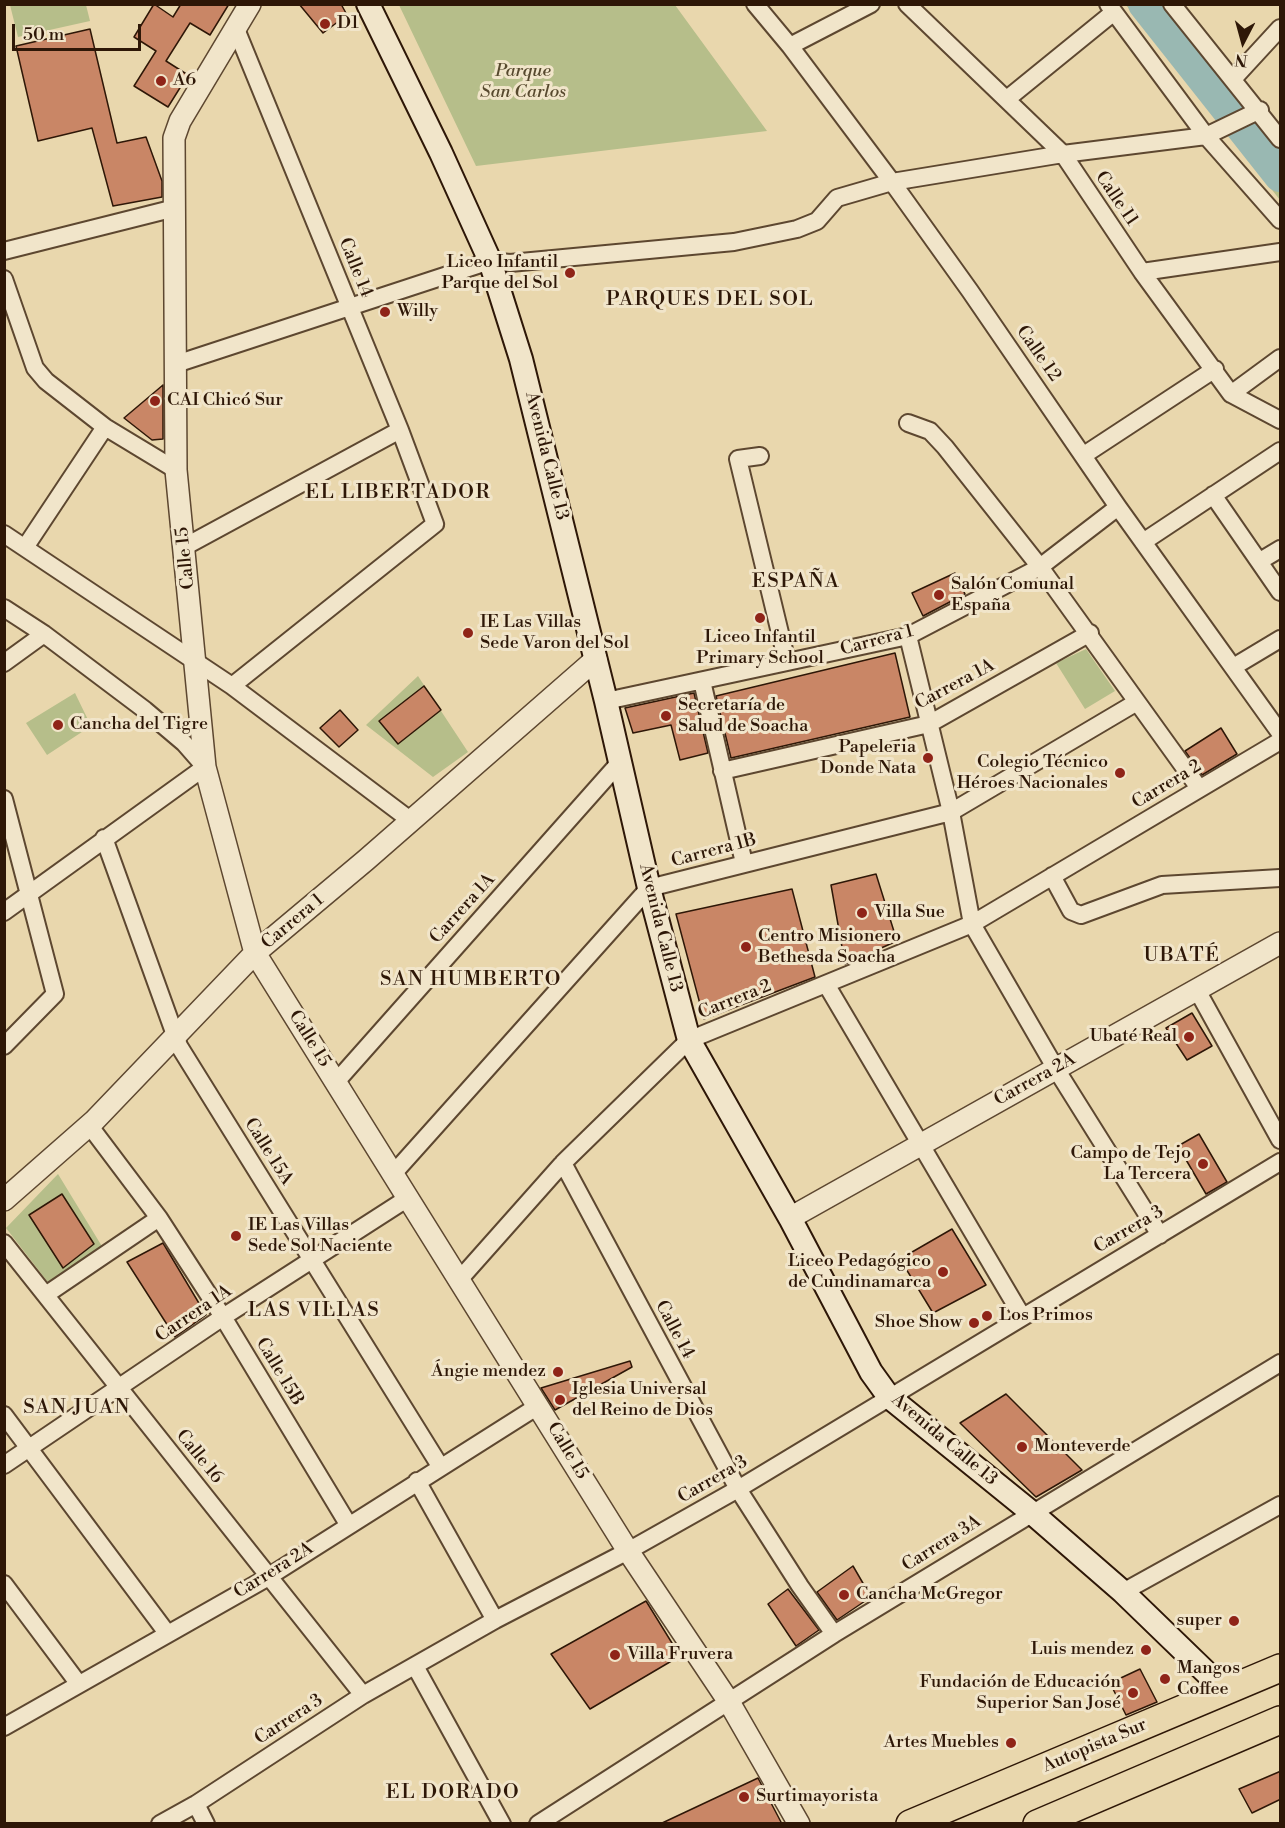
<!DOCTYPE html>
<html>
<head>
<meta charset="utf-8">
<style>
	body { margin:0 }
	#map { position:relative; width:1285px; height:1828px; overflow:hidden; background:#e9d7ad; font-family:"Libre Bodoni",serif }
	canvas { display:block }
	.frame { position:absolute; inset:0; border:6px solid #2e1707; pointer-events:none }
	.north { position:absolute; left:1213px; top:12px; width:60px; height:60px; -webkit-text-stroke:4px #f1e5ca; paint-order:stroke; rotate:186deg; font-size:16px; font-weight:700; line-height:24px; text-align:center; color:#2e1707 }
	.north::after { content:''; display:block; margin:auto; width:21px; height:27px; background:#2e1707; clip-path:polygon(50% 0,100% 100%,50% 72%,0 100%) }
	.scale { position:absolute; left:12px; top:24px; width:129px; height:27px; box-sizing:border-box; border:3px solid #2e1707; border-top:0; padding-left:8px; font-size:18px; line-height:21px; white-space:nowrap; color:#2e1707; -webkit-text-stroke:4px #f1e5ca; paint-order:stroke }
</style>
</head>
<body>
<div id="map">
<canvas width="1285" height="1828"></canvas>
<div class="frame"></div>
<div class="north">N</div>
<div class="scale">50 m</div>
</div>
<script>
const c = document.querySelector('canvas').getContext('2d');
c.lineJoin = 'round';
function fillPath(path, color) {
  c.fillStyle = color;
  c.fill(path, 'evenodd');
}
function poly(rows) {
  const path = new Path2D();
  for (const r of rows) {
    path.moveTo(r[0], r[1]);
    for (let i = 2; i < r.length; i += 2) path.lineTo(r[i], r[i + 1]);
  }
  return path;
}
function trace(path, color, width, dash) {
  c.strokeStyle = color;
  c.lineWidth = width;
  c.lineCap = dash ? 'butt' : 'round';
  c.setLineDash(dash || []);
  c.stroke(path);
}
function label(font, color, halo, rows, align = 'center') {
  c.font = font + ' "Libre Bodoni",serif';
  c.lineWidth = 6;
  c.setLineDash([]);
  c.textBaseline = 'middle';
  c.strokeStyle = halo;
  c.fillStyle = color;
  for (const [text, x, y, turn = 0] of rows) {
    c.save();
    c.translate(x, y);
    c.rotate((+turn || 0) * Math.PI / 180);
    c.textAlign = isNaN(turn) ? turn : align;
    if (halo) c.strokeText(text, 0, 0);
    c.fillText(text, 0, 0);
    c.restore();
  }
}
fillPath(poly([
	[10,5,86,5,90,21,18,37],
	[399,5,675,5,767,131,476,166],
	[1126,5,1160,5,1250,112,1280,151,1280,200],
	[1086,649,1115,691,1085,709,1056,663],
	[418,676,468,752,433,777,366,725],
	[75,693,91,726,47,755,26,723],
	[58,1174,103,1248,50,1285,6,1228]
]), '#b6be8a');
trace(poly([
	[1144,4,1280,176]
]), '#99b8b2', 32);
const building = poly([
	[154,4,173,17,181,4,229,4,210,35,190,23,166,61,188,75,168,107,134,86,156,51,134,37,154,4],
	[299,4,341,4,347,15,323,33,299,4],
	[90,29,117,143,146,137,162,181,162,197,113,206,92,128,38,141,16,46,90,29],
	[163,385,163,439,152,440,124,418,163,385],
	[955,573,965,594,923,616,912,593,955,573],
	[895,653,910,717,731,758,716,696,895,653],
	[424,686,441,710,398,744,379,721,424,686],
	[694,693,708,753,680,760,671,725,633,733,625,708,694,693],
	[340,710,358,730,339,747,320,728,340,710],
	[1221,728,1237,754,1202,775,1185,751,1221,728],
	[876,874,897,941,845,964,831,885,876,874],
	[792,889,815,977,704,1019,676,914,792,889],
	[1192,1013,1212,1046,1187,1060,1166,1028,1192,1013],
	[1199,1134,1227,1182,1206,1194,1178,1146,1199,1134],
	[62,1194,94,1244,63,1268,29,1215,62,1194],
	[952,1229,986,1285,933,1313,900,1259,952,1229],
	[163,1243,206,1315,175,1337,127,1262,163,1243],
	[630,1361,632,1367,555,1410,541,1388,630,1361],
	[1006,1394,1082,1470,1036,1497,960,1423,1006,1394],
	[853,1566,871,1597,837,1620,817,1592,853,1566],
	[788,1589,819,1630,796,1646,768,1604,788,1589],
	[646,1601,680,1656,590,1709,551,1654,646,1601],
	[1140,1669,1157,1702,1126,1715,1110,1683,1140,1669],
	[1281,1771,1281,1799,1252,1813,1239,1789,1281,1771],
	[758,1778,782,1824,660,1824,758,1778]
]);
fillPath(building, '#c98666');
trace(building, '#2e1707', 1.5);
const minor = poly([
	[755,4,790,46,892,182,970,291,1118,507,1280,733],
	[907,4,1063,154,1142,272,1231,394,1280,420],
	[1108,4,1206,136,1280,220],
	[1172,4,1280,139],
	[790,46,871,4],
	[1234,78,1280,28],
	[1007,99,1114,12],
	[4,251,175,208],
	[1142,272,1280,252],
	[4,279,35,368,46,381,105,427,176,470],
	[176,364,490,261,510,263,734,242,797,229,817,221,837,198,892,182,1063,154,1206,136,1260,110],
	[1231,394,1280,358],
	[908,423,930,431,945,447,1040,567,1199,788],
	[1084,455,1215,369],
	[760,456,738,459,787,662],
	[1213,495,1280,592],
	[4,534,232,686,410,820],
	[1143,542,1280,451],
	[26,546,105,427],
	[186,546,400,430],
	[1260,561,1280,549],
	[4,608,44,634,145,710,184,743,205,767,4,912],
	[908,636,951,812,972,924,1056,1069,1160,1235],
	[4,663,44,634],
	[1235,666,1280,639],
	[702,681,744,863],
	[232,686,435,524,400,430,236,29],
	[606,701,908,636,1040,567,1118,507],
	[722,771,929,724,1090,633],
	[4,799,55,994,4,1046],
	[104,838,179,1046,440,1466],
	[1052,876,1071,911,1081,915,1162,885,1280,878],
	[826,984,1022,1316],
	[1197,990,1280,1140],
	[336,1082,620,762],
	[89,1125,159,1218,223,1317,348,1524],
	[563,1163,738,1489,800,1586,834,1634],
	[393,1174,649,888,951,812,1137,702],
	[4,1243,363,1695],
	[459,1280,563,1163,689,1040,972,924,1280,741],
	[47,1294,159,1218],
	[4,1415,167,1633],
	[4,1465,223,1317,408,1198],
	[417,1481,495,1620],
	[4,1584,78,1683],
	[1123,1592,1280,1505],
	[415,1666,502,1824],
	[4,1727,265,1579,538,1406],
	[196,1804,206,1824],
	[160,1824,196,1804,363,1695,495,1620,628,1551,738,1489,1280,1162],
	[538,1824,834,1634,1280,1363]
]);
const tertiary = poly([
	[250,4,180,121,174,138,176,470,205,767,255,953,628,1551,729,1702,799,1824],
	[4,1200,94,1121,255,953,366,860,596,659],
	[790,1218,1280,943]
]);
const secondary = poly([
	[368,4,441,153,490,261,521,359,606,701,649,888,689,1040,790,1218,871,1372,889,1397,1031,1512,1123,1592,1215,1681,1228,1690]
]);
const trunk = poly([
	[910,1824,1280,1668],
	[1037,1824,1280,1720]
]);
trace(minor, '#5d4730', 20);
trace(tertiary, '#5d4730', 24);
trace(secondary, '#2e1707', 26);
trace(trunk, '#2e1707', 30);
trace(minor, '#f1e5ca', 16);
trace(tertiary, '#f1e5ca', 21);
trace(secondary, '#f1e5ca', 22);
trace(trunk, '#e9d7ad', 27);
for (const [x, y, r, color] of [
	[325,24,6,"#8f2418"],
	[161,81,6,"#8f2418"],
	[570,273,6,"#8f2418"],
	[385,312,6,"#8f2418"],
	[155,401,6,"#8f2418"],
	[939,595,6,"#8f2418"],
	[760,618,6,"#8f2418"],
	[468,633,6,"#8f2418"],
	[666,716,6,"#8f2418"],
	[58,725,6,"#8f2418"],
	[928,758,6,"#8f2418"],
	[1120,773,6,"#8f2418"],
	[862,913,6,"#8f2418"],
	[746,947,6,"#8f2418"],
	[1189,1037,6,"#8f2418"],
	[1203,1164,6,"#8f2418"],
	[236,1236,6,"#8f2418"],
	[943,1272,6,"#8f2418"],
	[987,1316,6,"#8f2418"],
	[974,1323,6,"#8f2418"],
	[558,1372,6,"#8f2418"],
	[560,1400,6,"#8f2418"],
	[1022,1447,6,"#8f2418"],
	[844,1595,6,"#8f2418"],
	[1234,1621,6,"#8f2418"],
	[1146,1650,6,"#8f2418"],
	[615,1655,6,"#8f2418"],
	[1165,1679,6,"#8f2418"],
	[1133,1693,6,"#8f2418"],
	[1011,1743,6,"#8f2418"],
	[744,1797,6,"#8f2418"]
]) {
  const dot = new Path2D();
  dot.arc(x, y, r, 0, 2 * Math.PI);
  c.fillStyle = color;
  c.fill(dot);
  trace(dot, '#f1e5ca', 2);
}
label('18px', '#2e1707', '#f1e5ca', [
	["D1",337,24],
	["A6",173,81],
	["Liceo Infantil",558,263,"right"],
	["Parque del Sol",558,284,"right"],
	["Willy",397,312],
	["CAI Chicó Sur",167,401],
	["Salón Comunal",951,585],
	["España",951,606],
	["IE Las Villas",480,623],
	["Sede Varon del Sol",480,644],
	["Liceo Infantil",760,638,"center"],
	["Primary School",760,659,"center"],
	["Secretaría de",678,706],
	["Salud de Soacha",678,727],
	["Cancha del Tigre",70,725],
	["Papeleria",916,748,"right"],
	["Donde Nata",916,769,"right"],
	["Colegio Técnico",1108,763,"right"],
	["Héroes Nacionales",1108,784,"right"],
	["Villa Sue",874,913],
	["Centro Misionero",758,937],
	["Bethesda Soacha",758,958],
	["Ubaté Real",1177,1037,"right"],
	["Campo de Tejo",1191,1154,"right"],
	["La Tercera",1191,1175,"right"],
	["IE Las Villas",248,1226],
	["Sede Sol Naciente",248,1247],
	["Liceo Pedagógico",931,1262,"right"],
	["de Cundinamarca",931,1283,"right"],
	["Los Primos",999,1316],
	["Shoe Show",962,1323,"right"],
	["Ángie mendez",546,1372,"right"],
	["Iglesia Universal",572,1390],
	["del Reino de Dios",572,1411],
	["Monteverde",1034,1447],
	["Cancha McGregor",856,1595],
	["super",1222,1621,"right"],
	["Luis mendez",1134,1650,"right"],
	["Villa Fruvera",627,1655],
	["Mangos",1177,1669],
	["Coffee",1177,1690],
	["Fundación de Educación",1121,1683,"right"],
	["Superior San José",1121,1704,"right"],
	["Artes Muebles",999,1743,"right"],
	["Surtimayorista",756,1797]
], 'left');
label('italic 18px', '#57492e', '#f1e5ca', [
	["Parque",523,72],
	["San Carlos",523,93]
]);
label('18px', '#2e1707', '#f1e5ca', [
	["Calle 11",1116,199,56],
	["Calle 14",355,268,68],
	["Calle 12",1038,354,55],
	["Avenida Calle 13",546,456,76],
	["Calle 15",186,558,-96],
	["Carrera 1",877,641,-15],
	["Carrera 1A",955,685,-28],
	["Carrera 2",1167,785,-31],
	["Carrera 1B",714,851,-15],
	["Carrera 1A",463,909,-48],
	["Carrera 1",293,922,-40],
	["Avenida Calle 13",660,928,76],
	["Carrera 2",735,1000,-22],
	["Calle 15",309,1039,58],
	["Carrera 2A",1035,1080,-29],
	["Calle 15A",268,1152,58],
	["Carrera 3",1129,1230,-30],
	["Carrera 1A",194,1314,-34],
	["Calle 14",674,1330,62],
	["Calle 15B",279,1372,59],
	["Avenida Calle 13",944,1440,40],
	["Calle 15",567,1451,59],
	["Calle 16",199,1457,51],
	["Carrera 3",713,1480,-30],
	["Carrera 3A",942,1544,-32],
	["Carrera 2A",274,1571,-32],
	["Carrera 3",289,1720,-33],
	["Autopista Sur",1095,1746,-23]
]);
c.letterSpacing = '1.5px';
label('20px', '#2e1707', '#f1e5ca', [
	["PARQUES DEL SOL",710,300],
	["EL LIBERTADOR",398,493],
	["ESPAÑA",796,582],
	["UBATÉ",1182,956],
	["SAN HUMBERTO",471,980],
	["LAS VILLAS",314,1311],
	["SAN JUAN",77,1408],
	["EL DORADO",453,1793]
]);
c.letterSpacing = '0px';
</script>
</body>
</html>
